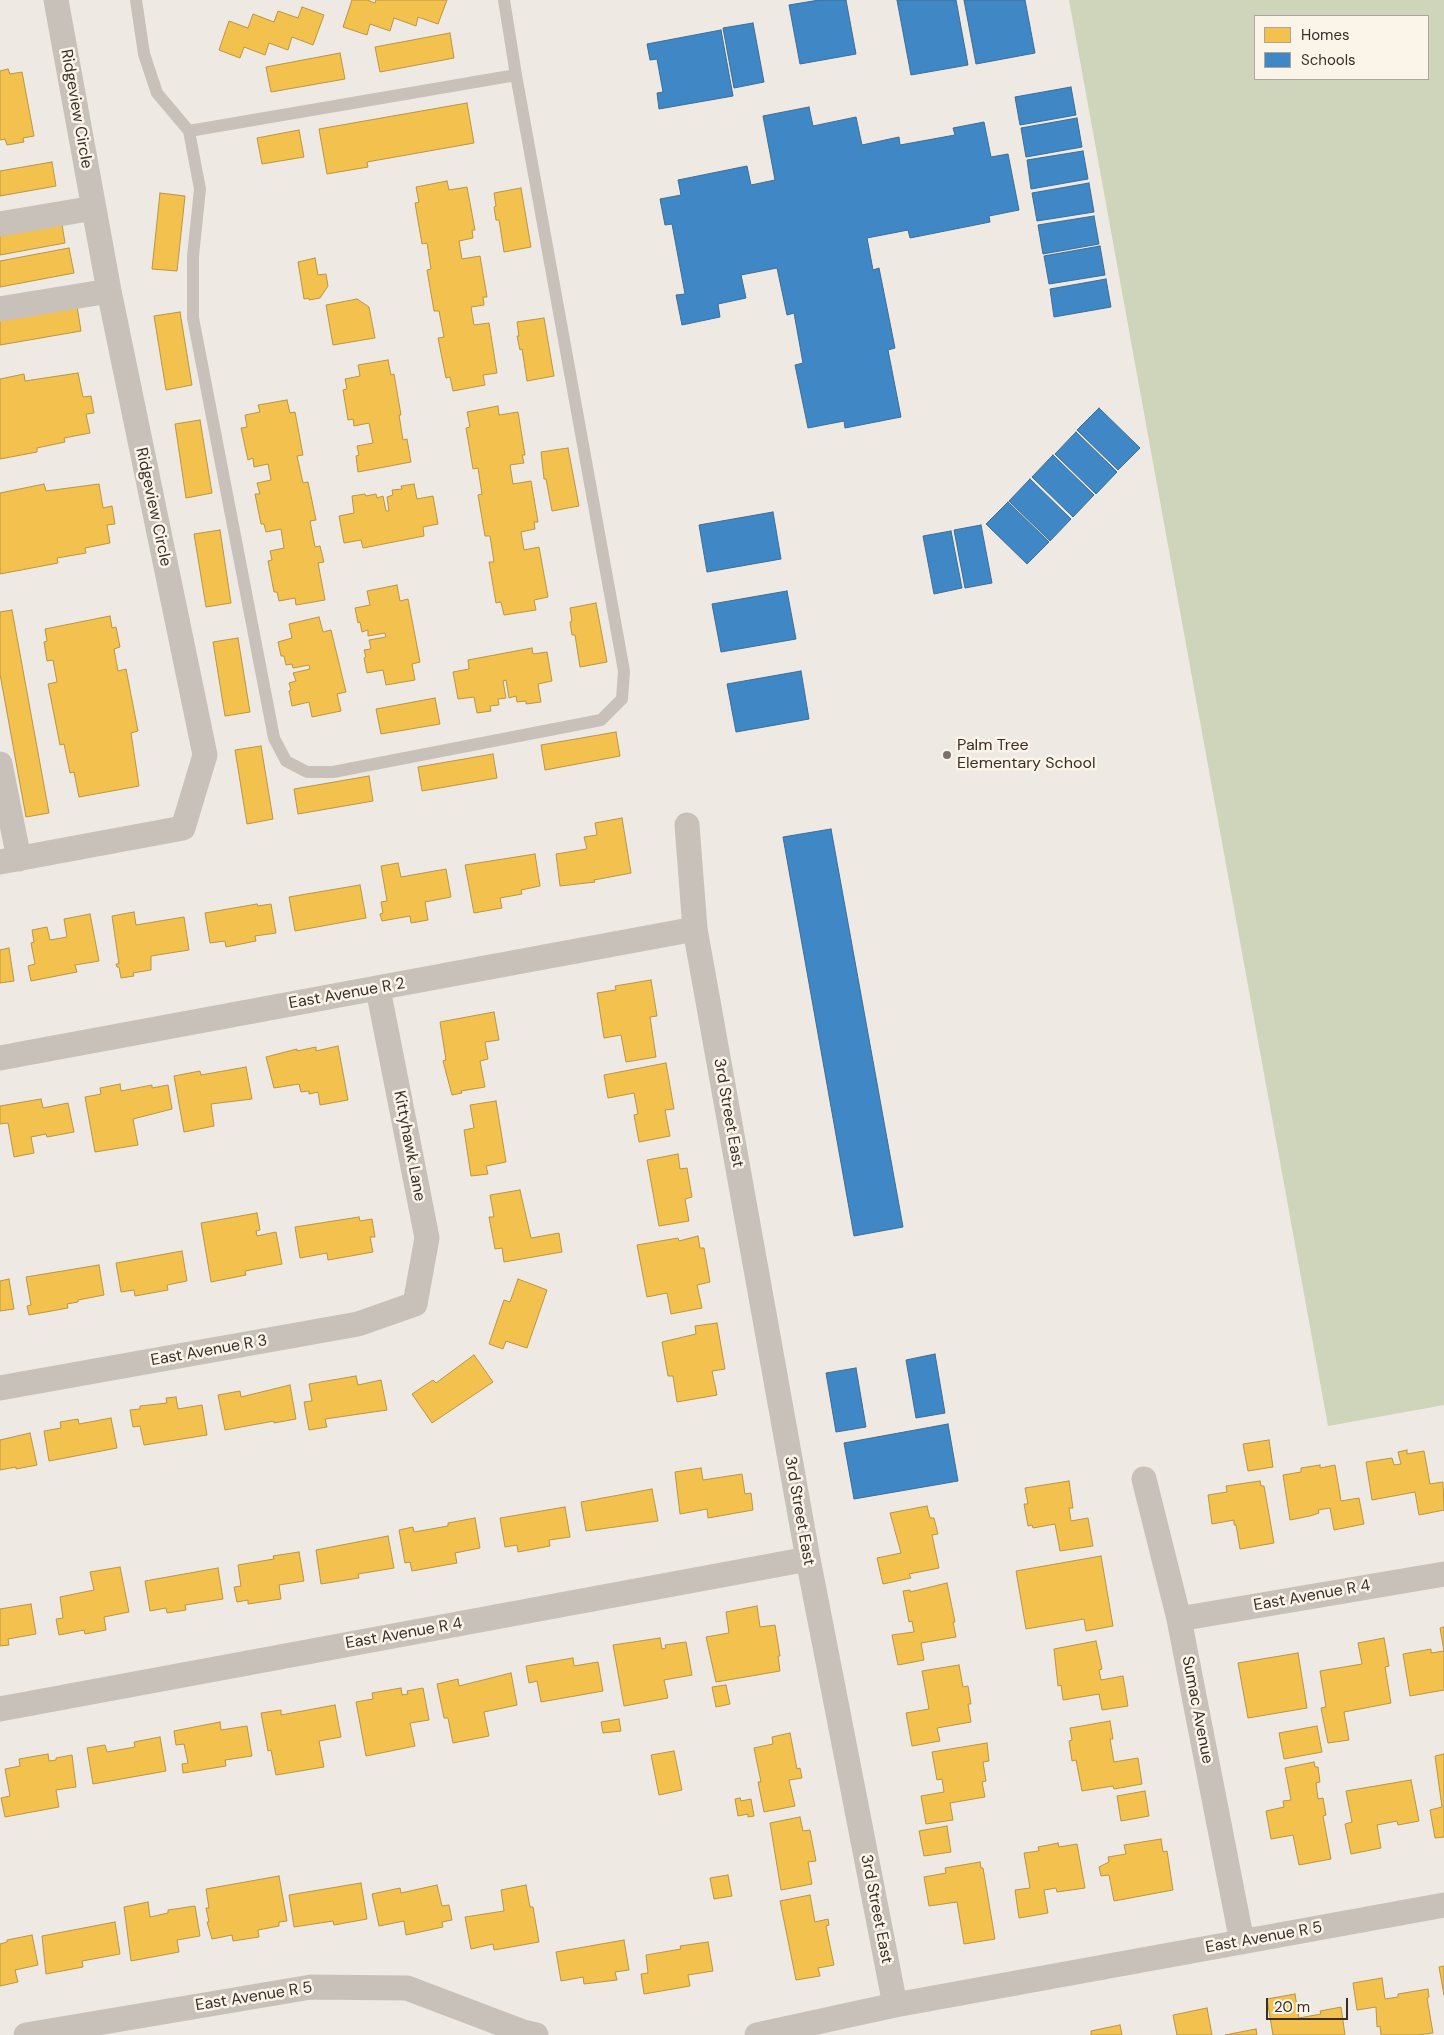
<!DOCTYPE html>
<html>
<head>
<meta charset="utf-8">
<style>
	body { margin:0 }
	#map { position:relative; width:1444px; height:2035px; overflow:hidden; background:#eee9e2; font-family:"DM Sans",sans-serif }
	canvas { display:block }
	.legend { position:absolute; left:1254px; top:15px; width:175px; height:65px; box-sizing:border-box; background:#fbf4e9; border:1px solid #ada59c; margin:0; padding:6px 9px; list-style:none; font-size:15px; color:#392f28 }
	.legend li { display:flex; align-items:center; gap:10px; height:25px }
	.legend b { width:25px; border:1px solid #ada59c }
	.scale { position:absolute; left:1266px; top:1998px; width:82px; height:22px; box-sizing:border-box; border:2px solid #392f28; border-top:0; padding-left:6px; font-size:15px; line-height:18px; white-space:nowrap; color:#392f28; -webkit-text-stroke:4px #fbf4e9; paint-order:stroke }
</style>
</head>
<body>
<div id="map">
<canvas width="1444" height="2035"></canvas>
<ul class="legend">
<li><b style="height:14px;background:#f2c14e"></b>Homes</li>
<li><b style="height:14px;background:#3f88c5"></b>Schools</li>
</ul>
<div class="scale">20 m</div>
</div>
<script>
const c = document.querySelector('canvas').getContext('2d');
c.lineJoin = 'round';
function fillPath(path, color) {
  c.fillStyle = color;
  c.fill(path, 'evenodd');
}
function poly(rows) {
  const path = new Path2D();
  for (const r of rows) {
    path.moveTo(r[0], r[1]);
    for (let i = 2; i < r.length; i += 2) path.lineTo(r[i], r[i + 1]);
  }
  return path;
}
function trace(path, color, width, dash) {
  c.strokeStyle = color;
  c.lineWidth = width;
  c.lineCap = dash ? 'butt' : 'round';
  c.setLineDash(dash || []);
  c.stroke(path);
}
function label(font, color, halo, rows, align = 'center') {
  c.font = font + ' "DM Sans",sans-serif';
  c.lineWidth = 5;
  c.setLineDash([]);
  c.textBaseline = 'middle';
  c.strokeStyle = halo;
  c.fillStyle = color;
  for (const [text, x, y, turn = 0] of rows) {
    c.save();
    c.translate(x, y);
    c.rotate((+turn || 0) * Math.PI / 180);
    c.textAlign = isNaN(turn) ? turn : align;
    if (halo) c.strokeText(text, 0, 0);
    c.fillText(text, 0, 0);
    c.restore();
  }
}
fillPath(poly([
	[1069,0,1444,0,1444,1405,1328,1426],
	[1255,16,1428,16,1428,79,1255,79]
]), '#ced5ba');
const homes = poly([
	[352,0,367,0,375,3,376,0,447,0,438,24,418,17,416,26,394,18,390,31,370,24,367,35,343,27,352,0],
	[302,7,324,15,313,45,292,37,288,50,269,43,265,55,244,47,240,58,219,50,229,21,248,28,253,14,274,22,278,11,298,18,302,7],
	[450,33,454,58,380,72,375,47,450,33],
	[340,53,345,79,271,92,266,67,340,53],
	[8,69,10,74,22,72,34,136,23,138,24,142,7,145,5,139,0,140,0,71,8,69],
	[467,103,474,143,367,162,368,167,327,174,319,129,467,103],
	[299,130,304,157,262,164,257,138,299,130],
	[52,162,56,186,0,196,0,171,52,162],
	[447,181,449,190,467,187,475,230,472,230,473,238,459,241,462,259,480,256,487,297,483,297,484,305,471,307,474,325,489,323,497,373,483,375,485,385,453,391,450,377,446,378,438,338,444,337,439,311,434,311,427,270,431,269,427,243,422,244,415,203,419,202,416,187,447,181],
	[521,188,531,247,504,252,499,220,496,220,494,207,496,206,494,193,521,188],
	[160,193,185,196,177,271,152,269,160,193],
	[61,218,65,243,0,255,0,229,61,218],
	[69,248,74,273,0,287,0,261,69,248],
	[315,258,318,275,326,274,328,286,320,298,309,300,309,298,304,299,298,262,315,258],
	[357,299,369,307,375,338,333,345,326,305,357,299],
	[77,306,81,331,0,345,0,320,77,306],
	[180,312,192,385,166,390,154,316,180,312],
	[544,318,554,376,527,381,522,349,520,350,517,336,519,336,517,322,544,318],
	[388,360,391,375,394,374,401,415,399,415,403,440,407,439,411,462,358,472,356,456,359,455,357,446,373,443,369,423,354,426,353,419,348,420,343,390,347,389,345,379,360,376,358,365,388,360],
	[78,373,83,397,91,396,94,413,86,414,90,433,64,438,65,442,37,448,37,452,0,459,0,379,24,374,25,381,78,373],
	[287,400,290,413,295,412,303,455,297,456,303,483,308,482,316,520,310,521,315,547,320,546,324,562,318,563,325,600,296,605,295,598,279,601,277,592,274,592,268,561,272,560,270,551,284,548,281,529,266,532,264,524,261,524,255,494,260,494,257,483,271,480,268,464,254,467,253,458,248,460,241,428,247,427,245,415,260,412,258,405,287,400],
	[498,406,499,415,518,412,525,455,522,455,524,463,510,465,513,484,531,481,538,522,534,522,535,529,521,532,524,550,539,547,548,597,534,600,536,610,504,615,501,602,496,603,489,562,494,562,490,536,485,536,478,495,482,494,478,468,473,469,466,428,470,427,467,412,498,406],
	[200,420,212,493,186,498,175,424,200,420],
	[568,448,579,506,552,511,546,479,544,479,541,452,568,448],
	[44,484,46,491,99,484,103,508,112,506,115,524,107,525,110,543,85,548,86,553,57,558,58,563,0,574,0,493,44,484],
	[414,484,417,499,433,496,438,524,423,527,424,536,363,548,361,540,344,543,339,516,354,513,352,496,365,494,366,496,376,494,377,498,383,496,386,511,389,511,387,497,393,495,392,490,402,489,401,486,414,484],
	[220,530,231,603,206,607,194,534,220,530],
	[397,585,400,601,408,599,420,662,412,664,415,680,386,685,383,670,367,673,364,658,366,657,364,650,371,649,369,640,386,637,385,633,368,636,368,630,362,632,360,622,358,623,355,608,370,605,367,591,397,585],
	[596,603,607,662,580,667,575,635,572,635,570,622,572,621,570,608,596,603],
	[12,610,49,813,26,817,0,674,0,612,12,610],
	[110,616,112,628,116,627,120,647,114,649,118,671,126,669,138,731,131,733,139,786,79,797,74,772,70,773,64,744,60,745,48,684,57,682,53,660,47,661,44,642,47,641,45,629,110,616],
	[319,617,323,632,331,630,346,692,337,694,341,711,312,717,309,702,292,706,289,691,291,690,289,683,296,681,293,673,310,669,309,665,293,668,292,664,286,665,284,656,281,656,278,642,292,638,289,624,319,617],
	[238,638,250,712,225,716,213,642,238,638],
	[532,648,533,654,547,652,552,681,538,684,541,702,526,704,526,701,517,702,516,696,509,698,506,680,503,681,506,698,498,699,499,705,490,706,491,711,477,713,474,697,458,699,453,672,469,669,468,660,532,648],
	[435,698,440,724,381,734,376,709,435,698],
	[616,732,620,756,545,770,541,745,616,732],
	[261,746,273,819,247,824,235,750,261,746],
	[493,754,497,778,422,791,418,767,493,754],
	[369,776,373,801,298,814,294,789,369,776],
	[622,818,631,873,594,880,595,882,560,886,556,854,587,849,584,837,597,835,595,823,622,818],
	[535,854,540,886,521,890,522,894,500,898,502,908,474,913,465,865,535,854],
	[398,863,401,877,446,869,451,897,425,902,428,920,411,923,410,916,382,921,380,914,383,913,381,902,387,901,381,866,398,863],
	[360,885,366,918,295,931,289,897,360,885],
	[257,904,258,906,271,904,276,933,255,936,256,941,226,947,225,941,210,943,205,913,257,904],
	[134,912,136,925,184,917,189,950,151,956,151,970,133,973,134,976,121,978,119,967,117,967,116,964,119,964,112,916,134,912],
	[90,914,99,961,75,965,77,972,31,981,28,966,35,964,31,943,34,942,32,930,47,927,50,940,67,937,64,919,90,914],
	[9,948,14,981,0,983,0,950,9,948],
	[651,980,657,1016,650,1017,656,1057,626,1062,621,1035,604,1038,597,993,616,990,615,986,651,980],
	[494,1012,499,1040,485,1042,488,1059,480,1061,485,1087,461,1091,462,1093,452,1095,443,1061,446,1060,440,1022,494,1012],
	[338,1046,348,1100,320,1105,318,1092,309,1094,309,1091,301,1092,299,1084,274,1088,266,1057,297,1049,297,1051,316,1047,316,1051,338,1046],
	[666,1063,674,1109,665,1110,670,1136,639,1142,634,1115,638,1114,634,1093,608,1098,604,1075,666,1063],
	[246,1067,252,1099,211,1104,214,1126,184,1132,174,1076,200,1071,201,1075,246,1067],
	[120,1084,121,1091,152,1085,152,1088,168,1085,172,1109,133,1119,138,1145,95,1152,85,1097,101,1094,100,1088,120,1084],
	[41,1099,43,1108,68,1103,74,1132,47,1137,46,1134,31,1137,34,1153,14,1157,8,1123,0,1124,0,1106,41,1099],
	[496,1101,506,1162,486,1166,488,1174,471,1176,464,1130,474,1128,470,1105,496,1101],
	[678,1154,680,1169,687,1168,692,1197,685,1199,689,1221,659,1226,647,1160,678,1154],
	[520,1190,531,1238,559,1233,562,1252,504,1262,502,1248,495,1249,489,1217,494,1217,490,1195,520,1190],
	[257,1213,260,1230,256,1231,257,1236,276,1232,282,1264,245,1271,246,1275,211,1282,201,1223,257,1213],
	[359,1217,360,1221,372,1219,375,1237,370,1237,373,1252,328,1260,327,1253,300,1258,295,1227,359,1217],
	[698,1236,700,1248,704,1248,710,1282,697,1285,702,1308,671,1314,667,1293,647,1297,637,1245,678,1238,679,1241,698,1236],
	[182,1251,187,1281,167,1285,168,1290,135,1296,134,1290,121,1292,116,1263,182,1251],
	[99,1265,104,1295,78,1300,78,1302,67,1304,68,1308,29,1315,27,1306,31,1305,26,1277,99,1265],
	[9,1279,14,1309,0,1311,0,1281,9,1279],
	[518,1279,547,1290,527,1348,506,1341,503,1349,489,1344,504,1300,510,1302,518,1279],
	[717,1323,725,1369,712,1371,717,1395,677,1402,673,1376,668,1376,662,1342,696,1334,695,1326,717,1323],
	[474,1355,493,1382,432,1423,412,1394,433,1380,436,1383,474,1355],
	[356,1376,358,1385,381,1380,387,1410,325,1419,327,1427,309,1430,304,1402,312,1401,309,1384,356,1376],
	[290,1385,296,1419,274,1423,274,1421,225,1430,218,1395,240,1391,241,1397,290,1385],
	[176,1397,178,1409,202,1405,207,1435,144,1445,140,1426,133,1427,130,1410,140,1409,140,1406,167,1403,166,1398,176,1397],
	[111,1418,117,1448,49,1461,44,1431,61,1428,60,1422,78,1419,79,1424,111,1418],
	[30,1433,37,1465,16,1469,16,1467,0,1470,0,1440,30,1433],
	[1269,1440,1273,1467,1248,1471,1243,1444,1269,1440],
	[1407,1450,1407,1454,1424,1451,1430,1484,1443,1482,1444,1510,1419,1515,1415,1492,1372,1500,1366,1462,1392,1458,1394,1465,1401,1464,1398,1452,1407,1450],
	[1320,1465,1320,1468,1335,1465,1341,1501,1359,1498,1364,1524,1334,1530,1330,1508,1318,1510,1319,1513,1310,1516,1290,1520,1283,1475,1301,1472,1301,1468,1320,1465],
	[701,1468,703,1480,742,1474,745,1494,751,1493,753,1510,708,1518,707,1509,680,1514,675,1472,701,1468],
	[1069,1481,1073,1508,1069,1508,1071,1521,1088,1518,1093,1546,1060,1551,1055,1524,1033,1528,1032,1525,1028,1526,1024,1504,1028,1504,1025,1488,1069,1481],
	[1260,1481,1261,1486,1264,1486,1274,1543,1240,1549,1236,1525,1234,1525,1234,1520,1212,1524,1208,1495,1227,1492,1226,1486,1260,1481],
	[652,1489,658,1521,586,1531,581,1502,652,1489],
	[927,1506,930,1518,934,1518,938,1534,932,1535,939,1568,909,1574,911,1578,883,1584,877,1558,901,1553,890,1513,927,1506],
	[565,1507,570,1537,549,1540,550,1546,518,1552,517,1545,505,1547,500,1518,565,1507],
	[475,1518,480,1548,455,1553,457,1563,412,1571,410,1562,405,1563,399,1530,413,1527,414,1532,448,1526,448,1523,475,1518],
	[388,1536,394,1568,358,1574,359,1578,321,1584,316,1550,388,1536],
	[299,1552,304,1581,279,1585,281,1599,248,1604,248,1600,237,1602,234,1587,241,1586,238,1565,274,1559,273,1556,299,1552],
	[1101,1556,1113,1626,1086,1631,1084,1619,1026,1629,1016,1571,1101,1556],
	[120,1567,129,1612,104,1617,106,1630,85,1634,84,1630,59,1635,56,1619,63,1618,60,1597,94,1590,90,1572,120,1567],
	[218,1568,223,1599,185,1605,186,1610,167,1613,166,1608,150,1611,145,1581,218,1568],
	[947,1583,955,1622,953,1622,956,1637,921,1643,924,1660,898,1665,892,1635,914,1632,912,1621,909,1622,903,1591,910,1590,910,1592,947,1583],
	[31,1604,36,1634,8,1639,9,1645,0,1646,0,1609,31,1604],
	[757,1606,760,1627,775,1625,780,1656,778,1656,780,1671,716,1682,706,1637,729,1633,726,1612,757,1606],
	[1444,1627,1444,1690,1410,1696,1403,1654,1431,1649,1431,1653,1444,1651,1440,1628,1444,1627],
	[660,1638,662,1649,666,1648,665,1645,686,1642,692,1675,664,1680,668,1698,624,1706,613,1645,660,1638],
	[1384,1638,1389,1666,1385,1667,1391,1703,1344,1712,1349,1740,1328,1743,1321,1708,1326,1707,1320,1671,1362,1664,1358,1643,1384,1638],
	[1096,1641,1102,1669,1099,1670,1101,1680,1123,1676,1128,1706,1102,1710,1099,1694,1063,1700,1061,1685,1058,1686,1054,1649,1096,1641],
	[1298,1653,1307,1708,1248,1718,1238,1663,1298,1653],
	[573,1658,574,1666,598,1662,603,1691,541,1702,537,1681,529,1683,526,1666,573,1658],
	[959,1665,963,1687,968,1686,971,1704,968,1704,971,1722,937,1728,940,1741,912,1746,906,1713,929,1709,922,1671,959,1665],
	[511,1673,517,1705,484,1712,489,1736,453,1743,448,1718,444,1718,437,1684,458,1679,459,1686,511,1673],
	[726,1685,730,1704,716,1707,712,1687,726,1685],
	[401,1688,402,1695,408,1694,407,1691,423,1688,429,1720,410,1723,415,1746,366,1756,356,1702,373,1699,372,1693,401,1688],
	[335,1705,341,1737,319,1741,324,1767,276,1775,271,1750,268,1751,261,1713,281,1710,281,1715,335,1705],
	[619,1719,621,1731,603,1733,601,1722,619,1719],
	[1110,1721,1113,1739,1110,1739,1114,1762,1138,1758,1142,1784,1114,1789,1113,1786,1082,1791,1076,1760,1072,1761,1069,1741,1072,1740,1070,1728,1110,1721],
	[220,1722,221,1730,247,1726,252,1756,225,1760,226,1766,183,1773,182,1764,188,1763,184,1744,176,1745,174,1731,220,1722],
	[1317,1726,1322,1752,1284,1759,1279,1733,1317,1726],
	[790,1733,797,1769,800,1768,802,1778,789,1780,795,1806,764,1812,758,1782,761,1782,754,1748,773,1744,772,1737,790,1733],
	[160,1737,166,1771,93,1784,87,1748,105,1745,107,1752,135,1747,134,1742,160,1737],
	[987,1743,989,1761,983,1762,986,1781,982,1782,985,1797,950,1803,953,1820,926,1824,921,1796,944,1792,942,1779,937,1780,932,1752,987,1743],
	[674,1751,682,1790,659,1795,651,1755,674,1751],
	[48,1754,49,1761,56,1760,56,1758,72,1755,76,1787,56,1790,59,1807,5,1817,1,1798,10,1796,5,1769,20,1766,19,1759,48,1754],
	[1444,1754,1444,1837,1435,1838,1430,1810,1442,1807,1435,1756,1444,1754],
	[1314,1762,1315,1767,1318,1767,1320,1782,1316,1783,1318,1799,1323,1798,1326,1815,1323,1816,1331,1859,1299,1865,1293,1835,1271,1839,1266,1811,1284,1807,1283,1801,1291,1800,1285,1768,1314,1762],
	[1411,1780,1419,1821,1398,1825,1397,1821,1377,1825,1381,1848,1351,1854,1345,1824,1352,1822,1346,1791,1411,1780],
	[1145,1791,1149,1816,1121,1821,1117,1796,1145,1791],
	[740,1798,741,1801,751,1799,754,1816,748,1817,748,1814,738,1816,735,1799,740,1798],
	[800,1817,803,1831,810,1830,816,1861,808,1862,812,1884,781,1890,770,1823,800,1817],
	[947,1826,951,1852,924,1856,919,1831,947,1826],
	[1161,1839,1163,1852,1167,1851,1173,1890,1114,1901,1109,1875,1101,1876,1099,1867,1109,1862,1108,1857,1126,1854,1124,1845,1161,1839],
	[1058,1843,1059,1847,1077,1844,1085,1888,1057,1892,1056,1888,1044,1890,1048,1913,1019,1918,1015,1890,1030,1888,1024,1853,1039,1851,1038,1847,1058,1843],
	[980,1862,981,1868,983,1868,995,1939,964,1944,957,1902,929,1906,924,1877,946,1873,945,1868,980,1862],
	[728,1875,732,1896,714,1899,710,1878,728,1875],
	[279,1876,287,1921,279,1922,279,1926,258,1930,259,1937,233,1941,232,1935,212,1939,207,1922,209,1922,206,1908,209,1908,206,1889,279,1876],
	[361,1883,367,1919,334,1925,333,1921,294,1927,289,1895,361,1883],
	[437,1885,442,1906,449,1905,452,1920,442,1922,443,1927,406,1935,404,1921,379,1926,372,1894,400,1888,401,1893,437,1885],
	[526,1885,530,1907,533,1907,539,1942,494,1950,493,1944,471,1949,465,1917,504,1911,501,1890,526,1885],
	[810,1895,815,1922,828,1919,829,1925,826,1926,834,1965,818,1968,820,1976,796,1980,780,1901,810,1895],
	[148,1902,150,1917,168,1913,168,1910,195,1906,200,1936,177,1940,179,1952,131,1961,124,1907,148,1902],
	[115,1922,120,1954,82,1961,83,1967,46,1974,42,1936,115,1922],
	[32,1935,38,1965,15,1970,18,1982,0,1986,0,1944,7,1942,7,1940,32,1935],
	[624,1940,629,1970,615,1972,617,1980,584,1984,583,1977,561,1981,556,1952,624,1940],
	[708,1942,713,1971,688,1975,690,1986,644,1994,641,1974,648,1973,646,1955,681,1949,680,1946,708,1942],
	[1444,1966,1444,1995,1439,1967,1444,1966],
	[1382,1978,1385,1999,1398,1997,1398,1994,1428,1989,1429,1997,1427,1998,1433,2033,1418,2035,1381,2035,1380,2026,1377,2027,1376,2007,1357,2010,1353,1983,1382,1978],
	[1295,1994,1299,2018,1321,2014,1320,2011,1341,2007,1345,2035,1273,2035,1267,1999,1295,1994],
	[1207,2008,1212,2035,1177,2035,1173,2015,1207,2008],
	[1120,2025,1122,2035,1091,2035,1091,2031,1120,2025],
	[1256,2029,1257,2035,1225,2035,1256,2029]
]);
fillPath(homes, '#f2c14e');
trace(homes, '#ba9543', 1);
const schools = poly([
	[819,0,846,0,856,54,800,64,789,5,819,0],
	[897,0,956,0,968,65,911,75,897,0],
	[964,0,1025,0,1035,53,976,64,964,0],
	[753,23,764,82,734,88,723,28,753,23],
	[721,30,733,96,659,109,657,93,663,92,657,59,650,60,647,44,721,30],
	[1071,87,1076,115,1020,125,1015,97,1071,87],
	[809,107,813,126,856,117,862,145,899,137,900,145,955,135,953,128,984,122,991,157,1008,154,1019,210,989,216,990,222,910,238,908,230,867,238,873,270,879,268,895,348,888,350,901,417,845,428,844,421,808,428,795,365,803,363,794,313,787,315,777,268,741,275,746,298,718,304,720,317,682,325,676,295,685,294,672,224,665,225,660,199,681,195,678,180,747,166,751,185,775,180,763,116,809,107],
	[1077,118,1082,147,1026,157,1021,128,1077,118],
	[1083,151,1088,179,1031,189,1027,160,1083,151],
	[1089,183,1094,212,1037,221,1032,193,1089,183],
	[1094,216,1099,244,1043,254,1038,225,1094,216],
	[1100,246,1105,275,1049,284,1044,256,1100,246],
	[1106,279,1111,307,1054,317,1050,289,1106,279],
	[1099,408,1140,448,1118,470,1077,430,1099,408],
	[1076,432,1117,472,1096,494,1055,454,1076,432],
	[1053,455,1094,495,1073,517,1032,477,1053,455],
	[1030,479,1071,519,1050,541,1009,501,1030,479],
	[1008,502,1049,542,1027,564,986,524,1008,502],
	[773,512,781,559,707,572,699,525,773,512],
	[981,525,992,583,965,588,954,530,981,525],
	[951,531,962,588,934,594,923,536,951,531],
	[787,591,796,639,721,652,712,604,787,591],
	[801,671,809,719,736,732,727,684,801,671],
	[831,829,903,1227,854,1236,783,837,831,829],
	[935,1354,945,1413,916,1418,906,1360,935,1354],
	[856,1368,866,1427,836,1432,826,1373,856,1368],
	[948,1424,958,1481,854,1499,844,1443,948,1424]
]);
fillPath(schools, '#3f88c5');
trace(schools, '#3d6d96', 1);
trace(poly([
	[136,0,144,54,157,93,189,131,516,75,504,0],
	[189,131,200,189,193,256,193,318,274,738,286,761,307,772,333,772,601,720,622,699,624,671,516,75]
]), '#c8c1ba', 12);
trace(poly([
	[0,224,94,208],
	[0,309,109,291],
	[0,764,19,859],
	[687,825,695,929,808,1559,895,2005],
	[0,862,183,828,205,755,109,291,56,0],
	[0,1058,695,929],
	[0,1388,358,1324,415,1304,427,1238,378,989],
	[1144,1479,1179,1619,1242,1942],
	[1179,1619,1444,1574],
	[0,1709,808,1559],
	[26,2035,311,1987,407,1988,523,2032,536,2035],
	[757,2035,895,2005,1444,1905]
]), '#c8c1ba', 25);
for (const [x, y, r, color] of [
	[947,755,5,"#787069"]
]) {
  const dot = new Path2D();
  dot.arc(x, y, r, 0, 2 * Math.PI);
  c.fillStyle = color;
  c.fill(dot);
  trace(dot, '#fbf4e9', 2);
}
label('16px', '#392f28', '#fbf4e9', [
	["Ridgeview Circle",76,109,80],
	["Ridgeview Circle",153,507,78],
	["East Avenue R 2",347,994,-10],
	["3rd Street East",728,1113,80],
	["Kittyhawk Lane",409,1146,79],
	["East Avenue R 3",209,1351,-10],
	["3rd Street East",799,1511,80],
	["East Avenue R 4",1312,1596,-10],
	["East Avenue R 4",404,1634,-10],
	["Sumac Avenue",1197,1710,79],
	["3rd Street East",876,1909,79],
	["East Avenue R 5",1264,1938,-10],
	["East Avenue R 5",254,1997,-9]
]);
label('16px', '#392f28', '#fbf4e9', [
	["Palm Tree",957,746],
	["Elementary School",957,764]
], 'left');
</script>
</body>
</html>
